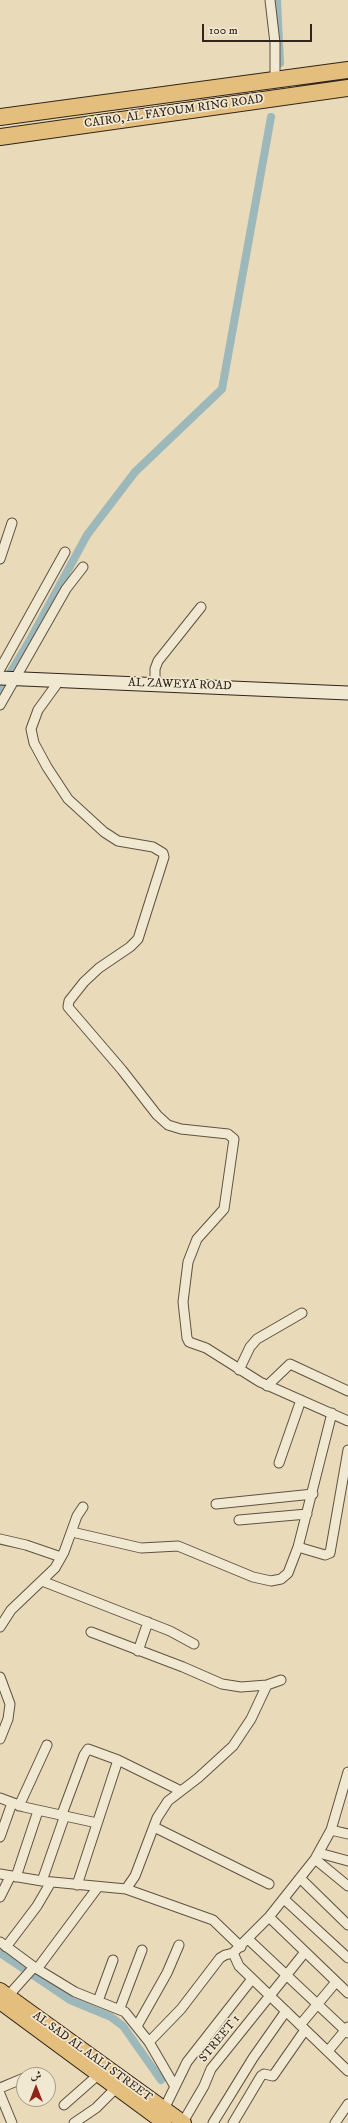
<!DOCTYPE html>
<html>
<head>
<meta charset="utf-8">
<style>
	body { margin:0 }
	#map { position:relative; width:348px; height:2123px; overflow:hidden; background:#e9dbb9; font-family:"IM FELL DW Pica",Amiri,serif }
	canvas { display:block }
	.north { position:absolute; left:16px; top:2067px; width:40px; height:40px; box-sizing:border-box; background:#f1e8d2; border:1px solid #a49a88; border-radius:50%; rotate:0deg; font-size:11px; font-weight:700; line-height:16px; text-align:center; color:#31241a }
	.north::after { content:''; display:block; margin:auto; width:14px; height:18px; background:#8f2418; clip-path:polygon(50% 0,100% 100%,50% 72%,0 100%) }
	.scale { position:absolute; left:202px; top:24px; width:110px; height:18px; box-sizing:border-box; border:2px solid #31241a; border-top:0; padding-left:5px; font-size:12px; line-height:14px; white-space:nowrap; color:#31241a; -webkit-text-stroke:3px #f1e8d2; paint-order:stroke }
</style>
</head>
<body>
<div id="map">
<canvas width="348" height="2123"></canvas>
<div class="north">ش</div>
<div class="scale">100 m</div>
</div>
<script>
const c = document.querySelector('canvas').getContext('2d');
c.lineJoin = 'round';
function poly(rows) {
  const path = new Path2D();
  for (const r of rows) {
    path.moveTo(r[0], r[1]);
    for (let i = 2; i < r.length; i += 2) path.lineTo(r[i], r[i + 1]);
  }
  return path;
}
function trace(path, color, width, dash) {
  c.strokeStyle = color;
  c.lineWidth = width;
  c.lineCap = dash ? 'butt' : 'round';
  c.setLineDash(dash || []);
  c.stroke(path);
}
function label(font, color, halo, rows, align = 'center') {
  c.font = font + ' "IM FELL DW Pica",serif';
  c.lineWidth = 3.5;
  c.setLineDash([]);
  c.textBaseline = 'middle';
  c.strokeStyle = halo;
  c.fillStyle = color;
  for (const [text, x, y, turn = 0] of rows) {
    c.save();
    c.translate(x, y);
    c.rotate((+turn || 0) * Math.PI / 180);
    c.textAlign = isNaN(turn) ? turn : align;
    if (halo) c.strokeText(text, 0, 0);
    c.fillText(text, 0, 0);
    c.restore();
  }
}
trace(poly([
	[277,0,280,63],
	[0,690,31,638,87,535,135,472,222,389,271,117],
	[0,1953,70,2000,111,2017,123,2026,161,2080]
]), '#9db8bb', 8);
const street = poly([
	[270,0,275,43,275,80],
	[0,559,12,523],
	[0,669,65,552],
	[59,681,38,710,31,729,34,743,47,767,68,799,104,832,118,841,153,847,163,853,164,857,138,939,130,947,99,968,84,982,69,1001,68,1007,122,1070,157,1115,168,1125,181,1129,228,1134,234,1139,224,1209,197,1239,188,1262,183,1302,187,1338,189,1342,206,1348,260,1382,348,1421],
	[155,684,155,669,158,661,201,607],
	[0,705,66,589,83,567],
	[239,1370,250,1347,257,1339,302,1313],
	[267,1386,290,1364,348,1391],
	[279,1463,301,1400],
	[216,1504,313,1494],
	[239,1520,307,1514],
	[72,1532,141,1548,178,1546,253,1577,271,1581,281,1579,288,1573,298,1547,332,1413],
	[0,1539,26,1545,61,1557],
	[298,1547,325,1555,330,1553,348,1450],
	[42,1581,170,1631,194,1644],
	[0,1627,11,1610,55,1568,64,1552,77,1516,83,1507],
	[91,1632,183,1667,222,1684,241,1687,267,1685,281,1680],
	[138,1651,148,1622],
	[0,1677,10,1704,8,1719,0,1739],
	[0,1798,24,1807,97,1823],
	[19,1806,47,1745],
	[62,1814,84,1755,88,1749,118,1760,179,1790],
	[154,1827,269,1884],
	[331,1830,348,1834],
	[0,1837,12,1803],
	[319,1853,348,1861],
	[315,1859,348,1886],
	[0,1874,42,1881,126,1889,135,1876,157,1818,168,1801,198,1778,233,1746,251,1719,267,1685],
	[16,1877,38,1811],
	[301,1879,348,1925],
	[42,1881,65,1815],
	[77,1885,118,1760],
	[126,1889,213,1920,241,1947],
	[0,1897,10,1877],
	[284,1899,348,1958],
	[269,1917,348,1993],
	[248,1939,348,2033],
	[0,1942,34,1967,8,1996],
	[6,1947,37,1906,51,1882],
	[233,1953,269,1917,315,1859,331,1830,348,1772],
	[233,1953,239,1966,348,2071],
	[34,1967,75,1992,125,2012,149,2042,174,2085],
	[37,1969,98,1887],
	[98,2001,113,1960],
	[120,2008,142,1950],
	[300,2025,336,1982],
	[137,2026,167,1973,179,1945],
	[149,2042,181,2009,220,1958,225,1955,233,1953],
	[328,2051,348,2027],
	[30,2075,36,2073],
	[0,2088,24,2078],
	[0,2094,12,2123],
	[64,2105,98,2075],
	[164,2109,187,2062,252,1979],
	[183,2122,204,2086,211,2069,305,1952],
	[74,2123,96,2108,116,2088],
	[213,2123,253,2058,286,2011],
	[233,2123,261,2076,264,2074,273,2076,305,2030],
	[335,2123,348,2104]
]);
const secondary = poly([
	[0,678,348,693]
]);
const primary = poly([
	[0,1990,184,2123],
	[0,2002,164,2123]
]);
const highway = poly([
	[0,117,348,70],
	[0,137,348,88]
]);
trace(street, '#5f5242', 11);
trace(secondary, '#31241a', 15);
trace(primary, '#31241a', 16);
trace(highway, '#31241a', 18);
trace(street, '#f1e8d2', 9);
trace(secondary, '#f1e8d2', 13);
trace(primary, '#e4be7c', 14);
trace(highway, '#e4be7c', 16);
label('12px', '#31241a', '#f1e8d2', [
	["CAIRO, AL FAYOUM RING ROAD",174,112,-8],
	["AL ZAWEYA ROAD",180,685,2],
	["STREET 1",220,2039,-51],
	["AL SAD AL AALI STREET",92,2057,36]
]);
</script>
</body>
</html>
